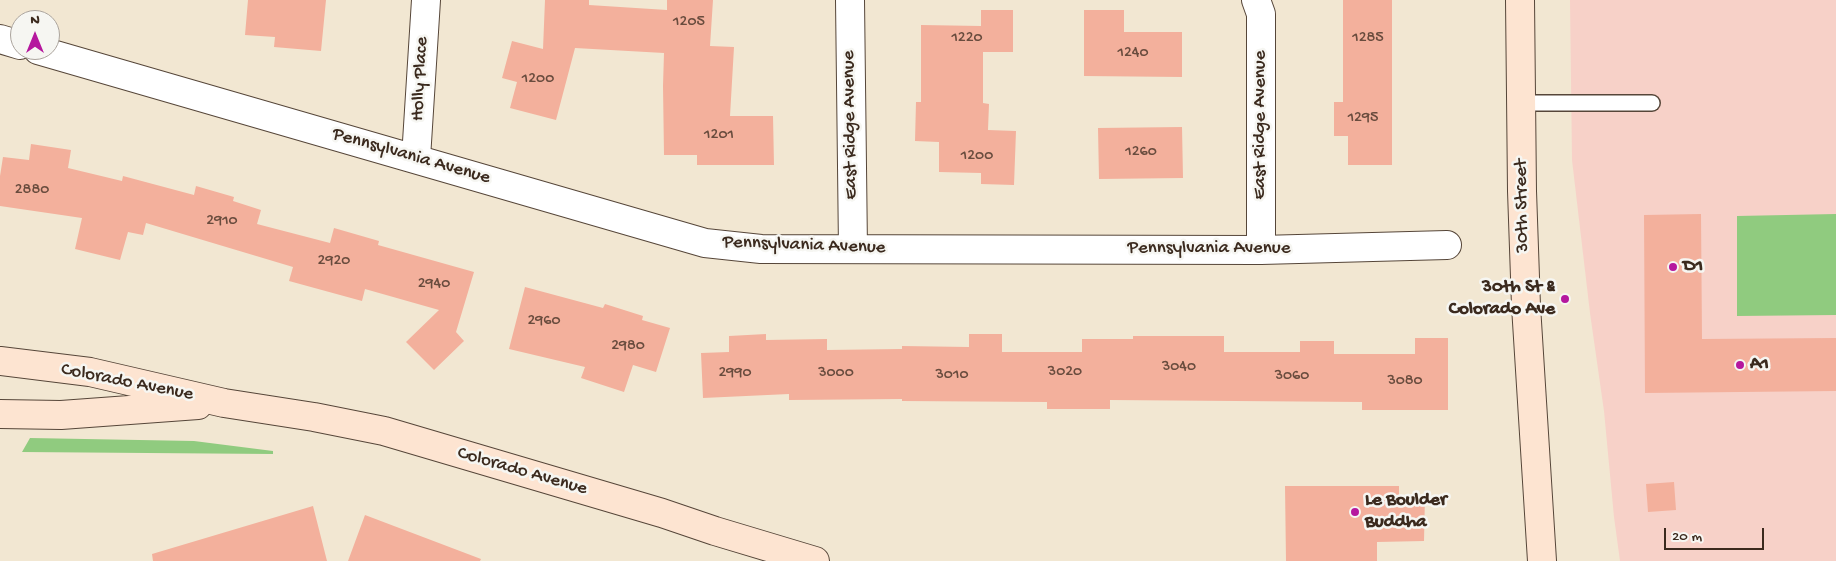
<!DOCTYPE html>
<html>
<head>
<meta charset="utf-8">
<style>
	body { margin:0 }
	#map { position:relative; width:1836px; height:561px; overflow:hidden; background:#f2e7d2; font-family:"Gochi Hand",sans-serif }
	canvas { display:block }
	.north { position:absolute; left:10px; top:10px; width:50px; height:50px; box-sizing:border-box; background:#f6f6f2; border:1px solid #aba49d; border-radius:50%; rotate:0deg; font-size:14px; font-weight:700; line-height:20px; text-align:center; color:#3b2a1e }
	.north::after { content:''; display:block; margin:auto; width:18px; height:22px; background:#b5179e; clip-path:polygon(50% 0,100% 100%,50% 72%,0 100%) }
	.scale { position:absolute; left:1664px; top:528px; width:100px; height:22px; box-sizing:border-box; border:2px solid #3b2a1e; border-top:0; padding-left:6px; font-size:15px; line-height:18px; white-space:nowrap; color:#3b2a1e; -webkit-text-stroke:4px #f6f6f2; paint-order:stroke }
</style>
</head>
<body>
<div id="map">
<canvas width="1836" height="561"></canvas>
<div class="north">N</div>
<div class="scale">20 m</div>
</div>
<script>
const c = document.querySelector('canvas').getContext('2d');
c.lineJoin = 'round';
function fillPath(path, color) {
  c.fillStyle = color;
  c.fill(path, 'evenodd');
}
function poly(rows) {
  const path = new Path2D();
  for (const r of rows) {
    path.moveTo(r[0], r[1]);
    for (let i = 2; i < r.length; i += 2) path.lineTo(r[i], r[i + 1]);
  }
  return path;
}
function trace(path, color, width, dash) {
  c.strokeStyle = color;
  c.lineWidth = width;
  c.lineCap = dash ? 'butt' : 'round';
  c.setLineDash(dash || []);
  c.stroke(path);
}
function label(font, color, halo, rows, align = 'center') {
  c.font = font + ' "Gochi Hand",sans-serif';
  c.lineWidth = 5;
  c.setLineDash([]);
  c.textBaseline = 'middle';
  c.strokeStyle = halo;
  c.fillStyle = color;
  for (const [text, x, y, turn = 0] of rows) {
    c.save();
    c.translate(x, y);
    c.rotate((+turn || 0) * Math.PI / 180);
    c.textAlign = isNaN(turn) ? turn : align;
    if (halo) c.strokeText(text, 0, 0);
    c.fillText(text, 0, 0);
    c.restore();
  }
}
fillPath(poly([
	[1570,0,1836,0,1836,561,1620,561,1614,517,1604,411,1590,313,1572,160]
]), '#f7d1c8');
fillPath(poly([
	[1836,214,1836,315,1737,316,1737,216],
	[30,438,194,441,273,451,273,454,22,452]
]), '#90cb7f');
fillPath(poly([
	[248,0,326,0,321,51,274,47,275,37,245,35],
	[545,0,589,0,589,5,667,10,667,0,713,0,710,46,734,47,730,116,773,116,774,165,697,165,697,155,664,155,663,86,664,53,575,48,556,120,510,108,517,82,502,78,512,41,543,49],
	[1343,0,1392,0,1392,165,1348,165,1348,136,1334,136,1334,102,1343,102],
	[981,10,1013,10,1013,52,983,52,983,103,989,104,988,130,1016,131,1014,185,981,184,981,173,939,172,939,142,915,141,916,102,921,102,921,25,981,26],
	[1084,10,1124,10,1124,32,1182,32,1182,77,1084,76],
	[1182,127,1183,178,1099,179,1098,128],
	[31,144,71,150,68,168,122,181,123,176,194,195,196,186,234,197,233,201,261,210,257,224,330,243,334,228,379,241,378,245,474,272,456,332,464,341,434,370,406,342,439,310,365,289,362,301,289,281,293,267,146,223,143,235,128,232,120,260,75,249,82,218,0,206,0,176,3,157,29,160],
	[1701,214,1702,339,1836,338,1836,391,1645,393,1644,215],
	[525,287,603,308,605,304,643,316,642,320,670,328,656,372,633,365,624,392,581,378,585,367,509,349],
	[766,334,766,340,827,339,827,350,902,349,902,346,969,347,969,334,1002,334,1002,352,1082,352,1082,339,1133,339,1133,336,1224,336,1224,352,1300,352,1300,341,1334,341,1334,354,1415,354,1415,338,1448,338,1448,410,1362,410,1362,402,1110,400,1110,409,1047,409,1047,402,902,401,902,399,789,400,789,394,703,398,701,353,729,352,729,336],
	[1674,482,1676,510,1648,512,1646,484],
	[1285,486,1399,486,1399,496,1425,495,1424,541,1377,542,1377,561,1286,561],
	[313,506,327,561,153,561,152,554],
	[365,515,481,559,480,561,348,561]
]), '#f3b09c');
const service = poly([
	[1521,103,1652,103]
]);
const minor = poly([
	[850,0,853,249],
	[1256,0,1261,14,1261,250],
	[0,39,20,45],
	[38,50,705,243,761,249,1261,250,1447,245],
	[416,158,426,0]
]);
const secondary = poly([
	[1520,0,1522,191,1526,306,1542,561],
	[0,361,90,372,224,403,314,417,384,431,662,513,715,531,815,561],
	[0,414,61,415,198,405]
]);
trace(service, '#564639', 18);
trace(minor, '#564639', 30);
trace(secondary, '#564639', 30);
trace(service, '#fff', 15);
trace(minor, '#fff', 28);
trace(secondary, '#fde4d1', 28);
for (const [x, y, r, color] of [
	[1673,267,5,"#b5179e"],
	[1565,299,5,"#b5179e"],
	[1740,365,5,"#b5179e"],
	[1355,512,5,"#b5179e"]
]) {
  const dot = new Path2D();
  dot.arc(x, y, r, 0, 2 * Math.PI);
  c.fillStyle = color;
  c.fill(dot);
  trace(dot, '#f6f6f2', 2);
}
label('16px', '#694c3e', null, [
	["1205",689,23],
	["1220",967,39],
	["1285",1368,39],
	["1240",1133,54],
	["1200",538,80],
	["1295",1363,119],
	["1201",719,136],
	["1260",1141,153],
	["1200",977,157],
	["2880",32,191],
	["2910",222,222],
	["2920",334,262],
	["2940",434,285],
	["2960",544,322],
	["2980",628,347],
	["3040",1179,368],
	["3020",1065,373],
	["2990",735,374],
	["3000",836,374],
	["3010",952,376],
	["3060",1292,377],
	["3080",1405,382]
]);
label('19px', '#3b2a1e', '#f6f6f2', [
	["Holly Place",421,79,-87],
	["East Ridge Avenue",851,125,-91],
	["East Ridge Avenue",1261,125,-90],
	["Pennsylvania Avenue",411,157,16],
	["30th Street",1523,206,-91],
	["Pennsylvania Avenue",804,246,2],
	["Pennsylvania Avenue",1209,249],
	["Colorado Avenue",127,383,11],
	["Colorado Avenue",522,472,16]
]);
label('bold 19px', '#3b2a1e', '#f6f6f2', [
	["D1",1683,267],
	["30th St &",1555,288,"right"],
	["Colorado Ave",1555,310,"right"],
	["A1",1750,365],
	["Le Boulder",1365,501],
	["Buddha",1365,523]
], 'left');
</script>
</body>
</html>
